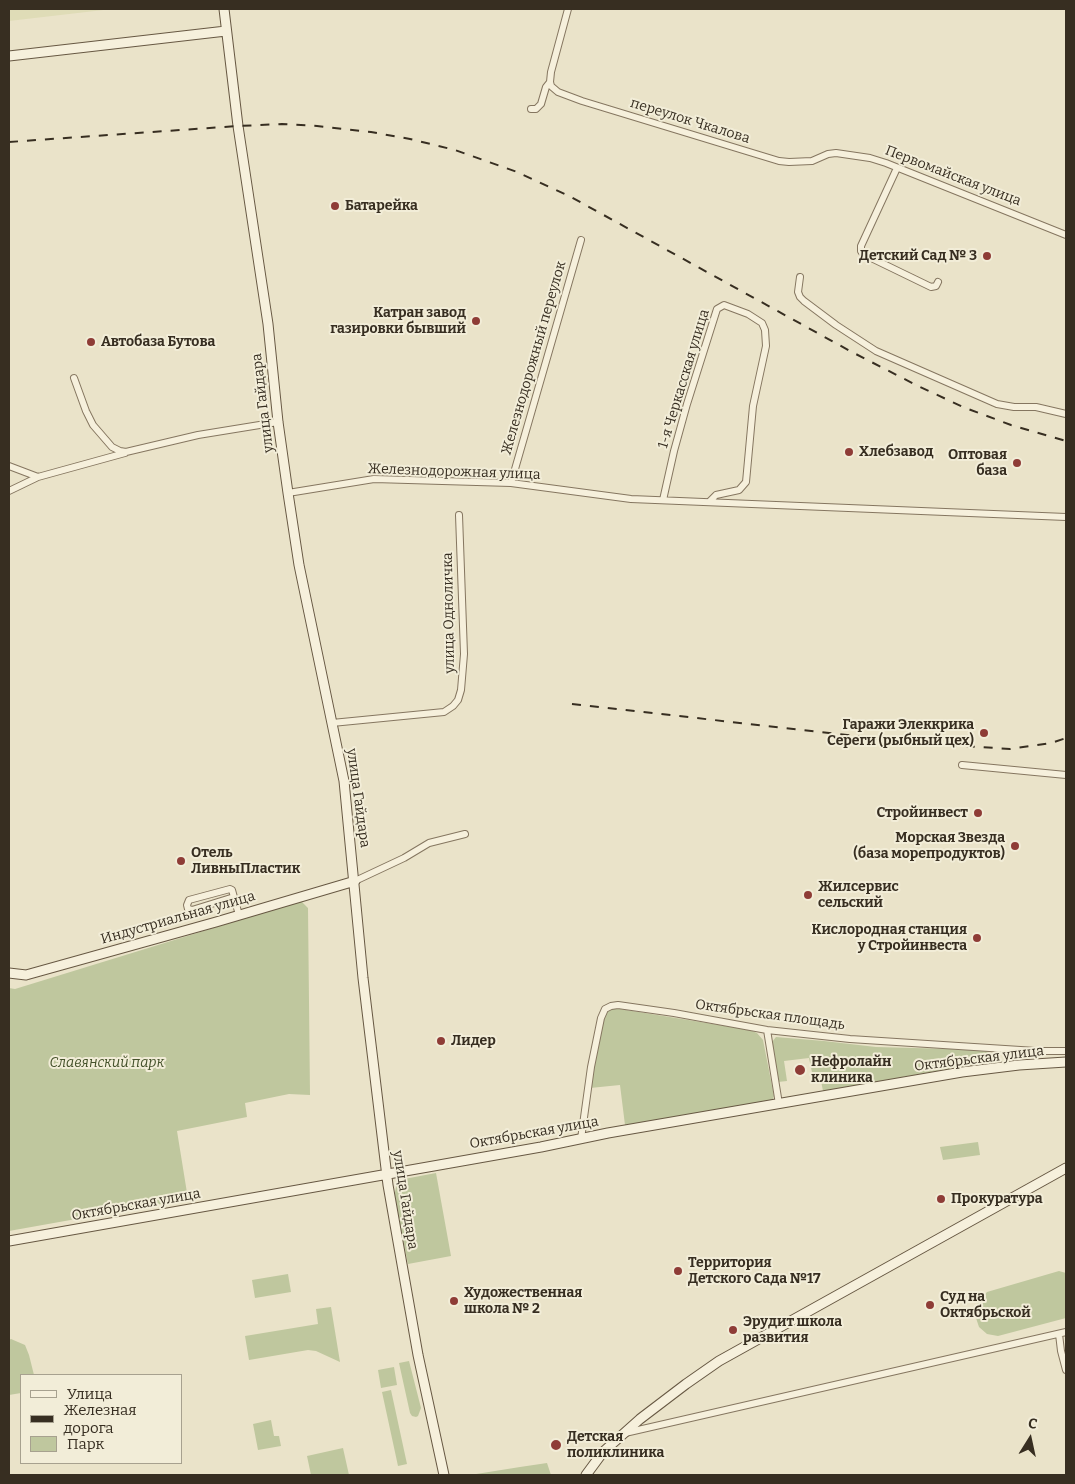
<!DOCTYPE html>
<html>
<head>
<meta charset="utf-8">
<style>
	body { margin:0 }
	#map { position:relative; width:1075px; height:1484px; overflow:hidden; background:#eae3c9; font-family:Bitter,serif }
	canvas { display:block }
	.frame { position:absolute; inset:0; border:10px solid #372e21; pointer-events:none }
	.legend { position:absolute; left:20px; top:1374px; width:162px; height:90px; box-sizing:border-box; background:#f2edd8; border:1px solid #a7a18f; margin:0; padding:6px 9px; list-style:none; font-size:15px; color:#372e21 }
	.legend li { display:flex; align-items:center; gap:10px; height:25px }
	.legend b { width:25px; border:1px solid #a7a18f }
	.north { position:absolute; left:1005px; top:1414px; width:50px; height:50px; -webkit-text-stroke:4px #f2edd8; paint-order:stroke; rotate:10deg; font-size:14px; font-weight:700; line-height:20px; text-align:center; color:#372e21 }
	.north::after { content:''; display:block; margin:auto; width:18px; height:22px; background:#372e21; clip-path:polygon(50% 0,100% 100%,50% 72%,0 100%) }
</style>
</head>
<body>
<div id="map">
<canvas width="1075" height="1484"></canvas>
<div class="frame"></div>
<ul class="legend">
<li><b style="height:6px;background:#f6f0dc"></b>Улица</li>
<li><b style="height:6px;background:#372e21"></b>Железная дорога</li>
<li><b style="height:14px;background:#bfc79e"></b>Парк</li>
</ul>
<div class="north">С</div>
</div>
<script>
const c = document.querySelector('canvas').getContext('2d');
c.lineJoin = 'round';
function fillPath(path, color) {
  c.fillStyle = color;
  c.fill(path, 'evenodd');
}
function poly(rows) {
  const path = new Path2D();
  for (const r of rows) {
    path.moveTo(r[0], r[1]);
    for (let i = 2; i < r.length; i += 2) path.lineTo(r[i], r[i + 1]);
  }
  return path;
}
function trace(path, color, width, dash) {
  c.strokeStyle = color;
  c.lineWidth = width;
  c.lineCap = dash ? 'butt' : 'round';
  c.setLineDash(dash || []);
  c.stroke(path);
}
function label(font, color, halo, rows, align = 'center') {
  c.font = font + ' Bitter,serif';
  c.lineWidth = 4;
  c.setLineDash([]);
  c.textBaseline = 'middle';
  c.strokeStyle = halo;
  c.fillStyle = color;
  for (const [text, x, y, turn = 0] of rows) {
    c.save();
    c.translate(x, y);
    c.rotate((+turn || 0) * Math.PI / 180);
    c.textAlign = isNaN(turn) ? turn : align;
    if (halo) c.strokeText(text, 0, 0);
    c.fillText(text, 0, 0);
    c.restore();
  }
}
fillPath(poly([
	[9,9,112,9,9,21]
]), '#dfdcb7');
fillPath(poly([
	[301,901,308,908,310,1095,289,1094,245,1103,247,1117,177,1131,188,1199,9,1231,9,988,15,989],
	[614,1008,750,1030,757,1033,763,1040,774,1096,772,1101,625,1125,620,1085,590,1088,603,1016,607,1012],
	[776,1037,824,1041,876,1047,989,1050,990,1052,971,1065,823,1091,820,1076,813,1077,809,1058,784,1061,787,1081,778,1082,772,1042],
	[978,1142,980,1155,943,1160,940,1147],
	[436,1173,451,1256,408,1264,394,1197,397,1182,399,1180],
	[1059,1271,1066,1273,1066,1318,998,1336,987,1334,979,1327,975,1315,978,1302,987,1292],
	[288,1274,291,1292,255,1298,252,1280],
	[331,1307,340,1362,316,1351,308,1350,249,1360,245,1336,318,1324,316,1309],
	[11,1339,25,1345,29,1355,34,1375,21,1375,21,1393,9,1395,9,1340],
	[409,1361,421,1408,418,1416,416,1417,412,1416,410,1413,399,1363],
	[394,1367,397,1385,381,1388,378,1370],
	[391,1390,407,1464,398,1466,382,1392],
	[271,1420,274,1436,279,1436,281,1446,258,1450,253,1424],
	[343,1448,349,1475,311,1475,307,1456],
	[547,1463,551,1475,470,1475,520,1467]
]), '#bfc79e');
const street = poly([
	[550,82,551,86,558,92,582,101,779,161,789,162,812,161,828,154,836,153,870,158,886,163,1066,235],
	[531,109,536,109,541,104,546,87,550,82,551,72,568,9],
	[897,168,861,246,861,251,863,254,931,287,936,286,938,282],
	[800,277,798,292,800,297,804,301,836,325,876,351,997,404,1014,407,1036,407,1066,414],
	[74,378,86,411,93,425,112,447,120,451,126,452,198,435,278,422],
	[9,466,38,477,125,453],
	[511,483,581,240],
	[9,491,38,477],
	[288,493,374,479,511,483,631,499,1066,517],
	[663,500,674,451,687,404,717,309,724,305,748,314,762,323,765,330,766,346,753,406,746,482,739,490,716,495,710,501],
	[332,723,444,712,453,706,458,700,461,690,464,654,459,515],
	[962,765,1066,775],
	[355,881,404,858,429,843,465,834],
	[234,897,192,910,188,909,187,905,189,900,230,889,232,890,239,915],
	[767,1030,779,1104],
	[581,1139,591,1067,601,1018,605,1009,611,1006,618,1005,674,1013,767,1030,850,1039,1036,1051,1066,1051],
	[1059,1334,1061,1351,1066,1370],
	[625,1433,1066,1332]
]);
const secondary = poly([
	[224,9,238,126,268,324,278,422,288,493,299,565,344,781,363,978,388,1185,418,1355,444,1475],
	[9,56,226,31],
	[9,973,26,975,216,922,355,881],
	[9,1241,541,1147,608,1133,962,1072,1019,1065,1066,1062],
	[586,1475,603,1452,640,1419,686,1384,719,1361,1066,1168]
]);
trace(street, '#857660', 8);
trace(secondary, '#675843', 11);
trace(street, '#f6f0dc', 6);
trace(secondary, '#f6f0dc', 9);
trace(poly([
	[9,142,238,126,282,124,317,126,371,132,410,139,455,150,517,172,571,197,850,351,916,385,963,407,1011,425,1066,441],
	[572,704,918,743,1010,749,1051,743,1066,738]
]), '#372e21', 2, [9, 9]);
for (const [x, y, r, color] of [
	[335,206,5,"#8e3c36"],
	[987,256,5,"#8e3c36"],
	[476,321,5,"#8e3c36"],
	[91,342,5,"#8e3c36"],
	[849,452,5,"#8e3c36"],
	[1017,463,5,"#8e3c36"],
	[984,733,5,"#8e3c36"],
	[978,813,5,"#8e3c36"],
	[1015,846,5,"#8e3c36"],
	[181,861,5,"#8e3c36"],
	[808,895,5,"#8e3c36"],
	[977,938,5,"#8e3c36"],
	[441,1041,5,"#8e3c36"],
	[800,1070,6,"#8e3c36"],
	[941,1199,5,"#8e3c36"],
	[678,1271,5,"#8e3c36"],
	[454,1301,5,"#8e3c36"],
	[930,1305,5,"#8e3c36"],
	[733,1330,5,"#8e3c36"],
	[556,1445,6,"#8e3c36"]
]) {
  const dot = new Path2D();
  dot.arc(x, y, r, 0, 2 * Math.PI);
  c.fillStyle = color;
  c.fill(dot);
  trace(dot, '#f2edd8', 2);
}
label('14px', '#372e21', '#f2edd8', [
	["переулок Чкалова",690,121,17],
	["Первомайская улица",953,176,21],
	["Железнодорожный переулок",534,358,-74],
	["1-я Черкасская улица",684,379,-73],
	["улица Гайдара",263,403,-97],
	["Железнодорожная улица",454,472,2],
	["улица Одноличка",449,613,-91],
	["улица Гайдара",358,798,82],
	["Индустриальная улица",178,918,-16],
	["Октябрьская площадь",770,1015,8],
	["Октябрьская улица",979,1059,-7],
	["Октябрьская улица",534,1133,-10],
	["улица Гайдара",405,1200,81],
	["Октябрьская улица",136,1205,-10]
]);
label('bold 14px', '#372e21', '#f2edd8', [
	["Батарейка",345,206],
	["Детский Сад № 3",977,256,"right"],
	["Катран завод",466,313,"right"],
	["газировки бывший",466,329,"right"],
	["Автобаза Бутова",101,342],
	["Хлебзавод",859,452],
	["Оптовая",1007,455,"right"],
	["база",1007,471,"right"],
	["Гаражи Элеккрика",974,725,"right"],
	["Сереги (рыбный цех)",974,741,"right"],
	["Стройинвест",968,813,"right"],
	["Морская Звезда",1005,838,"right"],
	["(база морепродуктов)",1005,854,"right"],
	["Отель",191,853],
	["ЛивныПластик",191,869],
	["Жилсервис",818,887],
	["сельский",818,903],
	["Кислородная станция",967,930,"right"],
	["у Стройинвеста",967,946,"right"],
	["Лидер",451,1041],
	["Нефролайн",811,1062],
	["клиника",811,1078],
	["Прокуратура",951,1199],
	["Территория",688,1263],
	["Детского Сада №17",688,1279],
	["Художественная",464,1293],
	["школа № 2",464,1309],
	["Суд на",940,1297],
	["Октябрьской",940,1313],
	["Эрудит школа",743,1322],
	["развития",743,1338],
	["Детская",567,1437],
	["поликлиника",567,1453]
], 'left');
label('italic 14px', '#44512a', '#f2edd8', [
	["Славянский парк",107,1063]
]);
</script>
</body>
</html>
